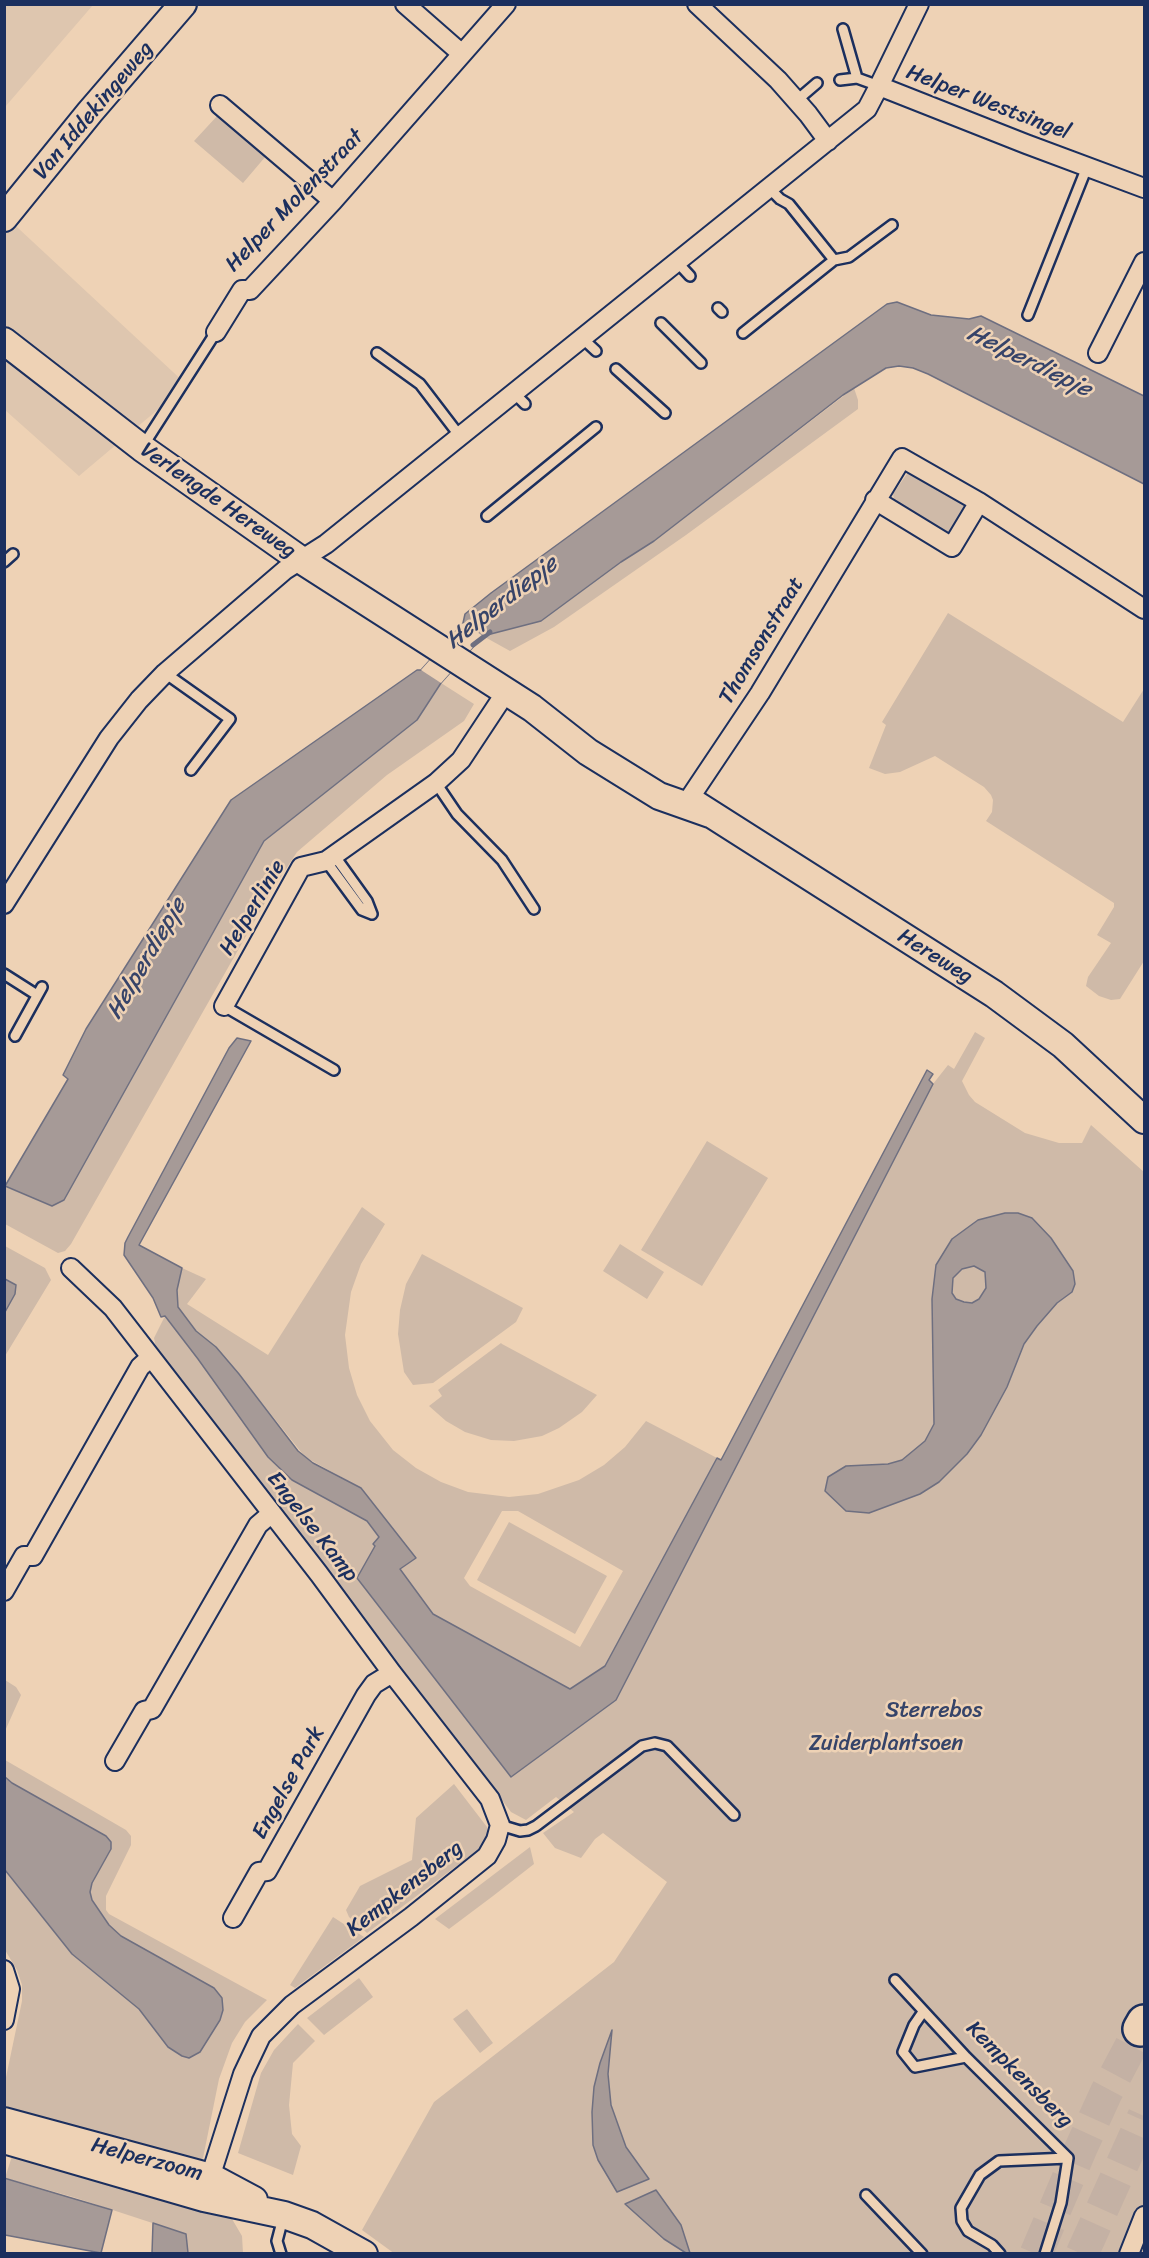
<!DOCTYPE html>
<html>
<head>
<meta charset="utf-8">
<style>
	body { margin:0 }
	#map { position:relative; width:1149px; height:2258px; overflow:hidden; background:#eed2b5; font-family:Sriracha,sans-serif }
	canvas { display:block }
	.frame { position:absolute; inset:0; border:6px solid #1b2f5e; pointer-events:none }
</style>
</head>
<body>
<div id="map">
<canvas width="1149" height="2258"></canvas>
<div class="frame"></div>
</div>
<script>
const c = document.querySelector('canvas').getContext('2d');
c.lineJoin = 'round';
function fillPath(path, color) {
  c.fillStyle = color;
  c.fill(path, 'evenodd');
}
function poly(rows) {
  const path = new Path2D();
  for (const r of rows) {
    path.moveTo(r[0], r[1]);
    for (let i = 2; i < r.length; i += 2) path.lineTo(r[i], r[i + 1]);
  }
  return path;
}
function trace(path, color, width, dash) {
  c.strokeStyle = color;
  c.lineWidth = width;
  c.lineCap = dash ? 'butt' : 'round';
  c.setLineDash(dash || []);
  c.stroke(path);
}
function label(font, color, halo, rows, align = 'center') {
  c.font = font + ' Sriracha,sans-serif';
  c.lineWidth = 5;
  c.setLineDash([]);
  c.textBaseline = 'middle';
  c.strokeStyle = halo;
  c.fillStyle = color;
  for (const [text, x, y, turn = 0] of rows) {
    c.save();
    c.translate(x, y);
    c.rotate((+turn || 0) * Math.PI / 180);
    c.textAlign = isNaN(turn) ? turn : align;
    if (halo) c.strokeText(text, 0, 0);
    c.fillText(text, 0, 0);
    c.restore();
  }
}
fillPath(poly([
	[5,4,93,5,5,107,4,5],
	[4,215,187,385,79,476,5,410]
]), '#dec6af');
fillPath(poly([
	[218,115,266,156,243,183,194,141],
	[854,388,858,400,858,409,686,535,554,627,510,651,483,636,541,621,621,562,654,541],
	[909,471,967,505,950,535,944,535,895,504,893,494],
	[948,613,1123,722,1144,689,1144,961,1120,999,1111,1000,1099,996,1086,986,1088,977,1111,943,1097,935,1114,907,1114,903,986,821,992,812,993,800,991,795,984,787,935,756,900,772,885,774,869,768,886,725,882,722],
	[441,683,474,704,464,721,387,775,297,852,271,892,71,1244,65,1251,58,1253,5,1224,4,1186,51,1206,64,1200,264,841,417,720],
	[975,1032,985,1038,962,1081,969,1095,975,1102,1025,1133,1059,1143,1082,1143,1091,1125,1144,1172,1144,2253,395,2254,362,2230,434,2102,614,1962,667,1882,603,1833,595,1839,581,1858,555,1848,543,1833,574,1812,556,1797,526,1820,511,1812,156,1348,154,1338,165,1316,292,1480,367,1521,379,1537,373,1544,375,1545,357,1578,511,1777,616,1700,933,1084,948,1065,954,1069],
	[707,1141,768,1178,702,1286,641,1250],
	[362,1207,385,1224,361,1264,351,1292,345,1335,349,1368,357,1395,370,1421,393,1450,416,1468,441,1482,468,1492,509,1497,538,1494,579,1480,604,1465,625,1447,646,1421,717,1458,605,1666,570,1689,433,1614,399,1569,415,1557,361,1488,305,1457,239,1374,216,1347,196,1331,178,1307,177,1290,182,1268,206,1279,187,1304,268,1355],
	[502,1511,518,1511,623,1571,580,1647,470,1586,464,1578],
	[620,1244,664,1272,647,1299,603,1271],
	[5,1246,45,1268,51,1280,5,1356,5,1312,15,1294,16,1285,5,1278],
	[422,1254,523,1308,516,1322,433,1383,413,1385,404,1372,398,1334,400,1310,406,1284],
	[501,1343,502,1344,597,1395,582,1412,559,1428,542,1436,514,1441,491,1440,465,1432,446,1421,429,1406,442,1396,438,1390],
	[509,1522,607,1576,575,1634,477,1580],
	[5,1680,16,1687,21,1695,5,1731],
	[5,1760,126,1830,131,1836,131,1845,106,1896,106,1910,109,1914,267,2000,245,2022,232,2043,219,2079,203,2158,196,2165,10,2112,5,2105,5,2082,22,2001,22,1985,17,1970,5,1950,4,1870,72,1954,139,2009,168,2047,189,2058,161,1960,121,1936,109,1925,92,1900,90,1892,92,1883,111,1850,106,1836,12,1783,5,1776],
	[454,1784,487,1827,488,1834,482,1847,367,1933,349,1917,346,1910,360,1886,412,1860,416,1818],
	[530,1847,534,1864,493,1896,449,1929,435,1919],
	[333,1917,364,1937,295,1988,290,1985],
	[359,1978,373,1997,324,2035,307,2018],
	[467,2009,493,2043,480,2053,453,2019],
	[298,2024,315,2041,293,2063,289,2105,292,2134,301,2146,293,2175,238,2153,261,2073,274,2050],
	[13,2153,232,2219,242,2236,243,2253,188,2253,186,2234,73,2197,5,2178]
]), '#cfbaa8');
const water = poly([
	[897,302,931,315,969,319,981,316,1144,396,1144,484,928,374,913,368,899,366,886,368,843,395,654,541,621,562,541,621,483,636,441,683,417,720,264,841,64,1200,52,1206,5,1186,68,1079,63,1075,86,1029,231,800,417,670,421,670,463,623,465,614,491,593,887,304,897,302],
	[237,1038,251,1041,139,1245,182,1268,177,1290,178,1307,196,1331,216,1347,239,1374,298,1451,313,1463,361,1488,416,1558,400,1569,433,1614,570,1689,605,1666,717,1458,721,1460,927,1070,933,1074,929,1080,933,1084,616,1700,511,1777,357,1578,375,1546,373,1544,379,1537,367,1521,292,1480,268,1457,198,1359,165,1316,161,1317,153,1298,124,1255,125,1243,128,1237,229,1048,237,1038],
	[1005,1213,1018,1213,1032,1218,1051,1238,1073,1271,1075,1284,1072,1292,1057,1303,1037,1326,1024,1344,1007,1387,981,1435,967,1454,939,1482,920,1494,869,1513,846,1511,825,1491,828,1477,846,1466,888,1464,902,1460,925,1441,934,1424,932,1299,936,1265,952,1239,978,1220,1005,1213],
	[974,1266,985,1272,986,1288,979,1299,972,1303,964,1302,956,1299,952,1293,953,1278,962,1269,974,1266],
	[5,1279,16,1285,15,1294,5,1312,5,1279],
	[4,1776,12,1783,106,1836,111,1842,111,1849,92,1883,90,1892,92,1900,109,1925,121,1936,214,1988,222,1998,223,2010,220,2020,200,2052,189,2058,182,2056,168,2047,139,2009,72,1954,5,1870,4,1776],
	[612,2030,608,2074,611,2105,626,2147,649,2179,617,2192,598,2160,593,2145,592,2112,594,2087,600,2063,612,2030],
	[4,2178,112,2210,101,2253,5,2235,4,2178],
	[656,2190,681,2225,690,2253,686,2253,664,2239,625,2204,656,2190],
	[153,2223,186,2234,188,2253,152,2253,153,2223]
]);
fillPath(water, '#a69a97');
trace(water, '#6e6f80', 1.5);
fillPath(poly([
	[463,623,483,636,441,683,421,670]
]), '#eed2b5');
trace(poly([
	[473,645,490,632]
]), '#6e6f80', 5);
trace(poly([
	[1036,2254,1081,2148,1106,2093,1140,2029],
	[1082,2254,1144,2116]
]), '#c4b1a4', 33, [33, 16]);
const lane = poly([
	[843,29,857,78],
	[840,80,857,78,879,86],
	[796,101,817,83],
	[769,188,780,199,789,204,834,260],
	[677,262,690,276],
	[718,308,722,312],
	[1028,315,1087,167],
	[661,323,701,363],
	[743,333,834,260,849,257,892,225],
	[581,337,596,351],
	[377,353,420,384,459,435],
	[616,369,665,413],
	[514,393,525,404],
	[143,446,216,332],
	[487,516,596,427],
	[4,562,13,554],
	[165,673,230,719,191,770],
	[436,783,457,814,502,860,534,909],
	[334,855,367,901,372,914],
	[326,861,362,910,372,914],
	[4,974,37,995],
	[224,1006,334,1070],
	[15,1036,42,987],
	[500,1825,520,1831,528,1830,536,1826,642,1746,655,1743,667,1746,734,1815],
	[895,1980,966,2057,1068,2158],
	[923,2012,914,2025,903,2052,915,2067,966,2057],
	[866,2195,922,2254],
	[281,2254,277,2241,283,2218],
	[1000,2254,992,2245,968,2231,962,2221,961,2208,980,2175,999,2161,1068,2158],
	[1045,2254,1061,2203,1068,2158]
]);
const street = poly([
	[405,4,462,54],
	[697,4,778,80,808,114,828,141],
	[879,86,919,4],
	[220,105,333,201],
	[216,332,242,290,250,290,333,201,506,4],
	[1098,353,1144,262],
	[875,500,952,547,979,502],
	[685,805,760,693,902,458,979,502,1144,609],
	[4,904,109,738,139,700,165,673,285,570,326,544,867,109,879,86,1026,144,1144,188],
	[224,1006,301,867,326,861,436,783,461,760,506,692],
	[71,1268,113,1308,319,1574,392,1673,490,1799,500,1825,496,1840,487,1856,411,1917,292,2005,261,2036,243,2074,207,2187],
	[4,1591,24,1556,33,1556,140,1367,151,1357],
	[115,1761,144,1711,152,1709,258,1525,272,1513],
	[233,1918,259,1872,267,1871,366,1695,374,1684,392,1673],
	[4,1970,10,1989,4,2020],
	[1129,2254,1144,2216]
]);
const secondary = poly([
	[4,218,90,112,183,4],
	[4,341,142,448,301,560,532,708,588,752,659,796,710,814],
	[697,805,994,994,1063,1045,1144,1120],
	[4,2121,211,2177,254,2200],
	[4,2140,204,2198,284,2215,312,2225,364,2254]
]);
const highway = poly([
	[1140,2029,1144,2022]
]);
trace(lane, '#1b2f5e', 14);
trace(street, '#1b2f5e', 22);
trace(secondary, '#1b2f5e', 30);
trace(highway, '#1b2f5e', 38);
trace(lane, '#eed2b5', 9);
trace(street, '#eed2b5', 18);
trace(secondary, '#eed2b5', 26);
trace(highway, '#eed2b5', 33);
label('22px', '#1b2f5e', '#eed2b5', [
	["Helper Westsingel",988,103,21],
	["Van Iddekingeweg",94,111,-50],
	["Helper Molenstraat",295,201,-46],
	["Verlengde Hereweg",218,501,35],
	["Thomsonstraat",762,641,-59],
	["Helperlinie",253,908,-59],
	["Hereweg",935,957,32],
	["Engelse Kamp",312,1527,52],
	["Engelse Park",289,1783,-61],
	["Kempkensberg",405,1889,-38],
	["Kempkensberg",1019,2075,45],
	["Helperzoom",147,2160,15]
]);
label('22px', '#364469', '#eed2b5', [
	["Sterrebos",934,1711],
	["Zuiderplantsoen",886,1744]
]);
label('italic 24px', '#374469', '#eed2b5', [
	["Helperdiepje",1029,362,26],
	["Helperdiepje",502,603,-38],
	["Helperdiepje",147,959,-60]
]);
</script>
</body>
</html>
